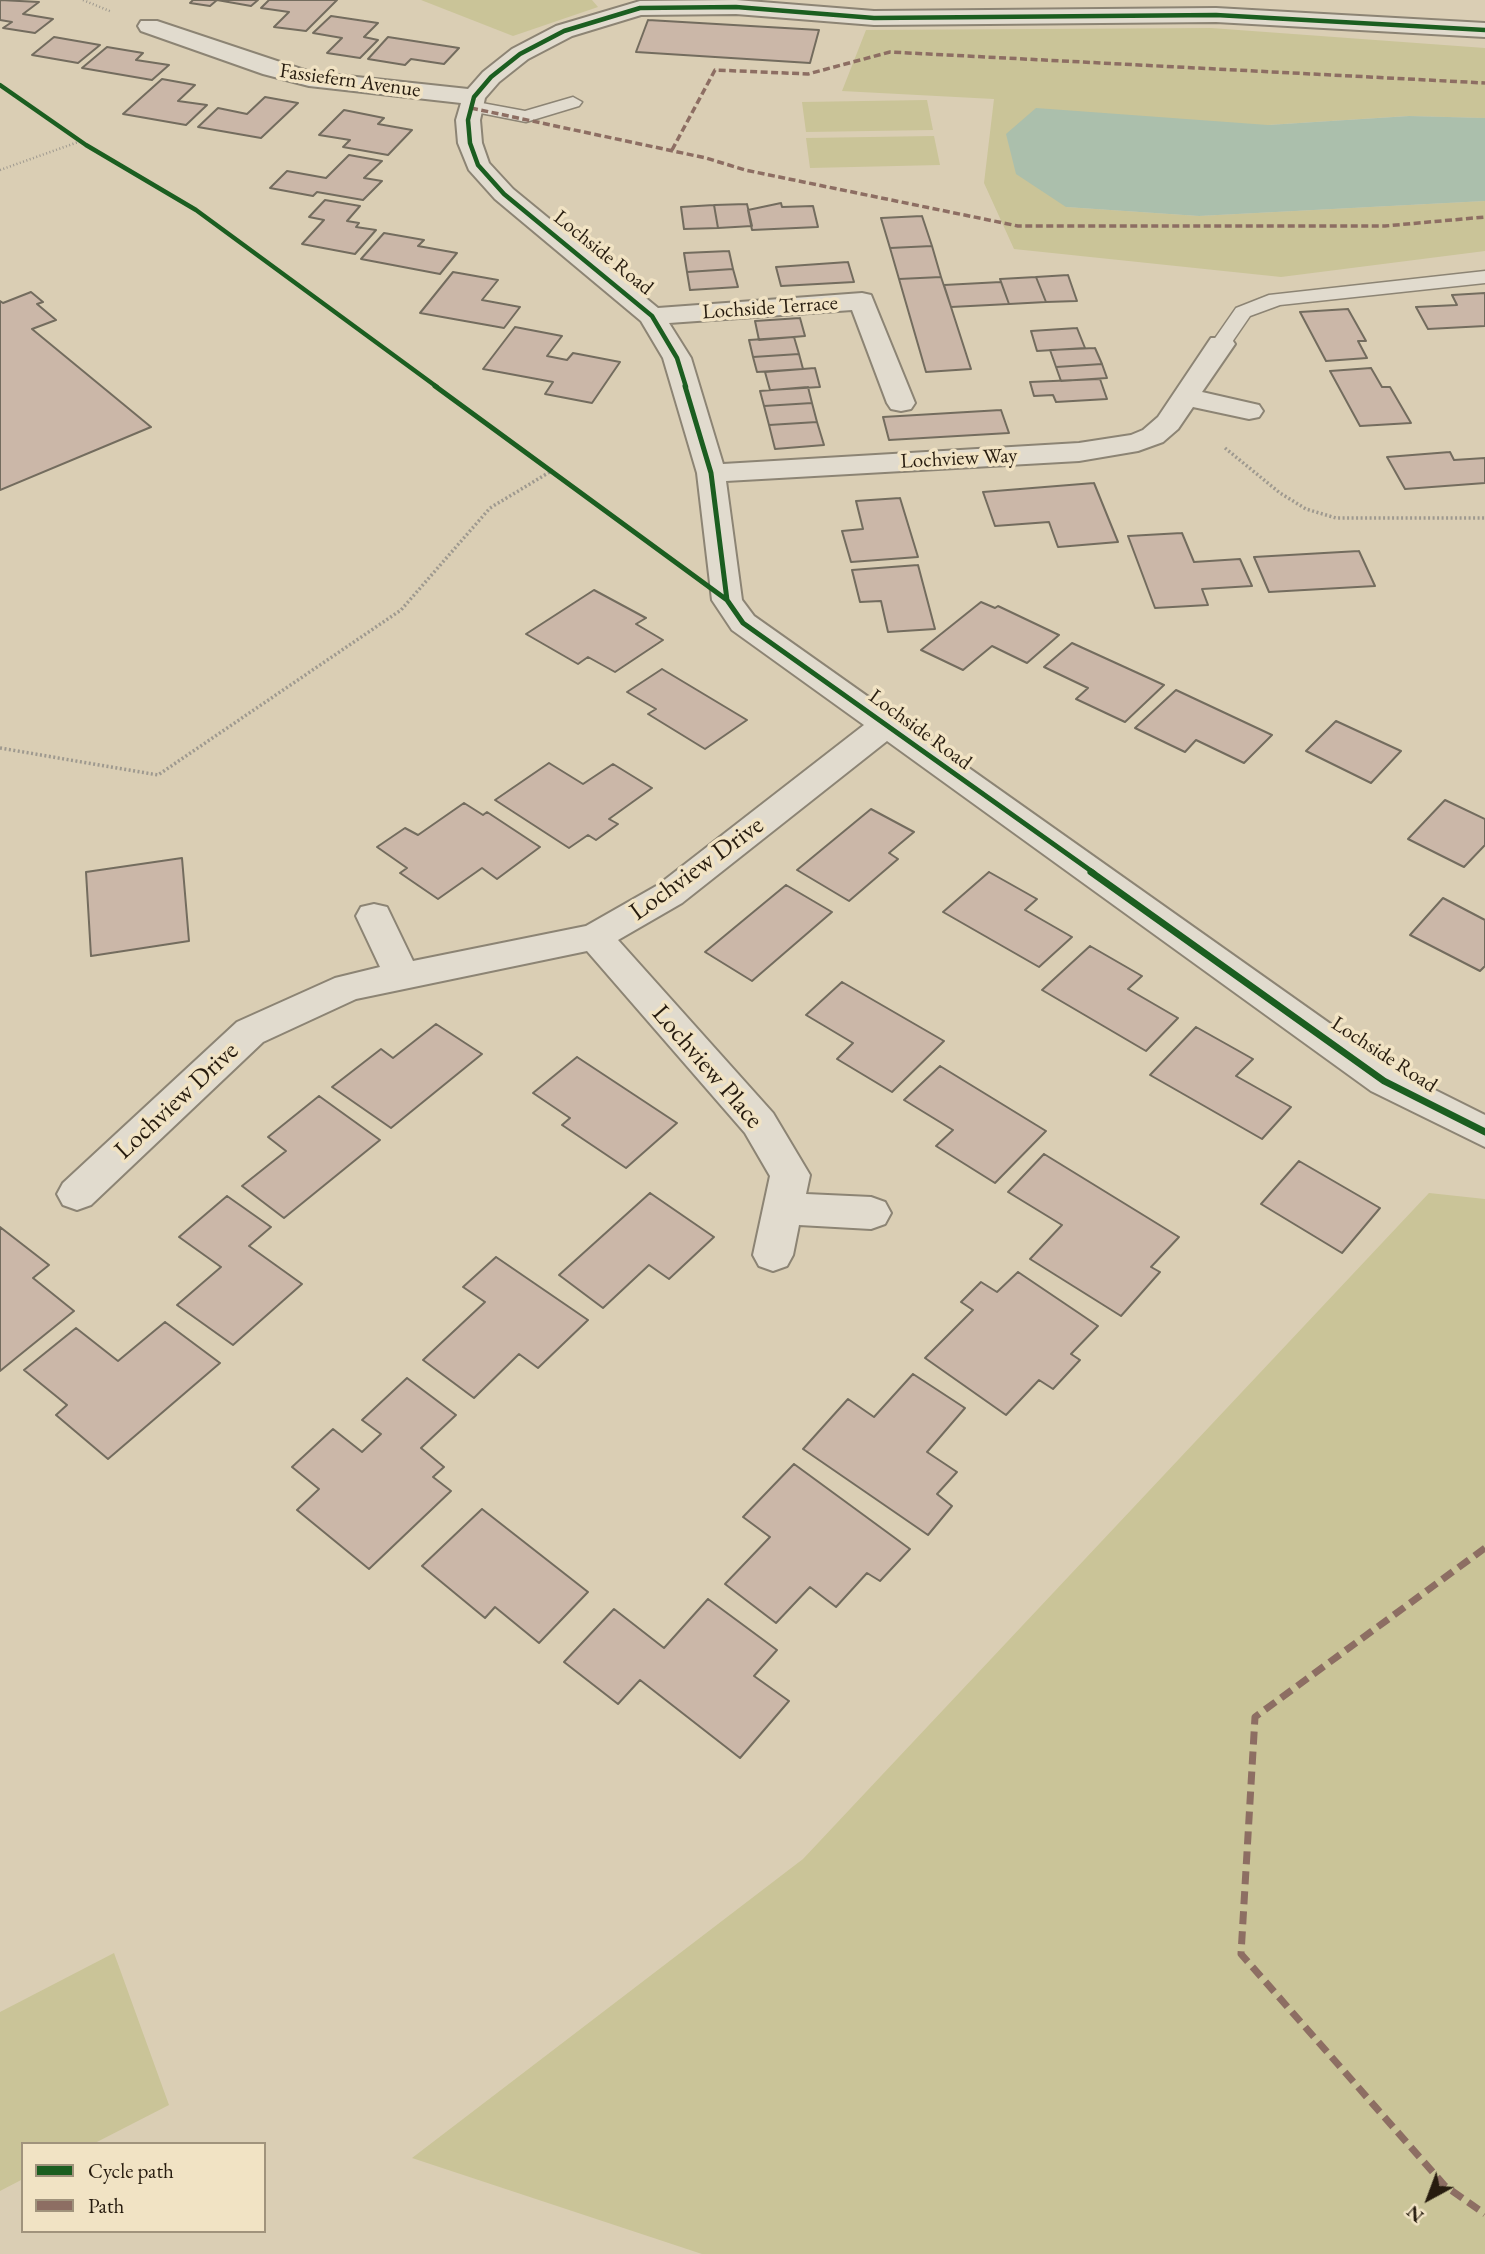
<!DOCTYPE html>
<html>
<head>
<meta charset="utf-8">
<style>
	body { margin:0 }
	#map { position:relative; width:1485px; height:2254px; overflow:hidden; background:#daceb4; font-family:"EB Garamond",serif }
	canvas { display:block }
	.legend { position:absolute; left:21px; top:2142px; width:245px; height:91px; box-sizing:border-box; background:#f1e3c4; border:2px solid #a0937c; margin:0; padding:9px 12px; list-style:none; font-size:21px; color:#271c0f }
	.legend li { display:flex; align-items:center; gap:14px; height:35px }
	.legend b { width:35px; border:2px solid #a0937c }
	.north { position:absolute; left:1394px; top:2163px; width:70px; height:70px; -webkit-text-stroke:5px #f1e3c4; paint-order:stroke; rotate:221deg; font-size:19px; font-weight:700; line-height:28px; text-align:center; color:#271c0f }
	.north::after { content:''; display:block; margin:auto; width:24px; height:32px; background:#271c0f; clip-path:polygon(50% 0,100% 100%,50% 72%,0 100%) }
</style>
</head>
<body>
<div id="map">
<canvas width="1485" height="2254"></canvas>
<ul class="legend">
<li><b style="height:9px;background:#1b5e20"></b>Cycle path</li>
<li><b style="height:9px;background:#8d6e63"></b>Path</li>
</ul>
<div class="north">N</div>
</div>
<script>
const c = document.querySelector('canvas').getContext('2d');
c.lineJoin = 'round';
function fillPath(path, color) {
  c.fillStyle = color;
  c.fill(path, 'evenodd');
}
function poly(rows) {
  const path = new Path2D();
  for (const r of rows) {
    path.moveTo(r[0], r[1]);
    for (let i = 2; i < r.length; i += 2) path.lineTo(r[i], r[i + 1]);
  }
  return path;
}
function trace(path, color, width, dash) {
  c.strokeStyle = color;
  c.lineWidth = width;
  c.lineCap = dash ? 'butt' : 'round';
  c.setLineDash(dash || []);
  c.stroke(path);
}
function label(font, color, halo, rows, align = 'center') {
  c.font = font + ' "EB Garamond",serif';
  c.lineWidth = 7;
  c.setLineDash([]);
  c.textBaseline = 'middle';
  c.strokeStyle = halo;
  c.fillStyle = color;
  for (const [text, x, y, turn = 0] of rows) {
    c.save();
    c.translate(x, y);
    c.rotate((+turn || 0) * Math.PI / 180);
    c.textAlign = isNaN(turn) ? turn : align;
    if (halo) c.strokeText(text, 0, 0);
    c.fillText(text, 0, 0);
    c.restore();
  }
}
fillPath(poly([
	[421,0,592,0,598,7,513,36],
	[1211,28,1485,48,1485,118,1408,116,1268,125,1066,207,1199,216,1485,201,1485,251,1281,277,1014,249,984,183,994,99,842,91,866,30],
	[927,100,933,130,806,132,802,102],
	[934,136,940,165,810,168,806,138],
	[1429,1193,1485,1199,1485,2254,702,2254,412,2158,803,1859],
	[114,1953,169,2105,93,2144,23,2144,23,2179,0,2191,0,2012]
]), '#cac498');
fillPath(poly([
	[1036,108,1268,125,1409,116,1485,118,1485,201,1199,216,1066,207,1016,174,1006,134]
]), '#abbfac');
const building = poly([
	[0,0,39,2,23,14,53,19,35,33,3,28,12,22,0,20,0,0],
	[193,0,258,0,251,6,217,0,210,6,190,3,193,0],
	[269,0,337,0,306,31,274,27,289,12,261,8,269,0],
	[331,16,378,23,364,37,378,40,360,58,327,53,342,38,313,33,331,16],
	[648,20,819,30,810,63,636,52,648,20],
	[54,37,100,45,78,63,32,55,54,37],
	[388,37,459,48,444,64,411,59,405,65,368,59,388,37],
	[107,47,143,53,136,60,169,65,152,80,82,68,107,47],
	[162,79,195,85,178,101,207,105,186,125,123,114,162,79],
	[265,97,298,103,261,138,198,127,218,108,247,114,265,97],
	[344,110,384,118,378,124,412,130,388,155,343,147,350,140,319,135,344,110],
	[349,155,382,161,364,178,382,181,363,200,317,192,313,196,270,188,287,171,326,178,349,155],
	[325,200,360,206,347,221,359,223,356,227,376,230,355,254,302,244,324,220,309,217,325,200],
	[781,203,782,207,813,206,818,227,752,230,748,210,781,203],
	[747,204,752,226,718,228,714,205,747,204],
	[714,205,718,228,684,229,681,207,714,205],
	[922,216,932,246,890,248,881,218,922,216],
	[384,233,424,240,418,246,457,253,440,274,361,259,384,233],
	[932,246,941,277,899,279,890,248,932,246],
	[729,251,733,269,687,272,684,253,729,251],
	[848,262,854,282,781,286,776,267,848,262],
	[733,269,738,287,690,290,687,272,733,269],
	[453,272,498,280,482,300,520,307,504,328,420,313,453,272],
	[1068,275,1077,301,1046,302,1036,277,1068,275],
	[941,277,951,307,971,369,926,372,899,279,941,277],
	[1036,277,1046,302,1009,304,1000,279,1036,277],
	[1001,282,1009,304,951,307,944,285,1001,282],
	[31,292,43,302,37,304,56,320,32,329,151,427,0,490,0,301,3,303,31,292],
	[1485,293,1485,326,1428,329,1416,307,1457,305,1452,295,1485,293],
	[1348,309,1366,341,1358,341,1367,358,1326,361,1300,312,1348,309],
	[800,318,805,336,759,340,755,321,800,318],
	[515,327,562,336,547,356,567,360,573,353,620,362,592,403,545,394,553,382,483,369,515,327],
	[1077,328,1085,348,1037,351,1031,331,1077,328],
	[794,337,799,354,753,357,749,340,794,337],
	[1095,348,1102,364,1056,367,1050,350,1095,348],
	[799,354,803,369,757,372,753,357,799,354],
	[1102,364,1107,378,1061,381,1056,367,1102,364],
	[815,368,820,387,770,390,765,372,815,368],
	[1371,368,1382,387,1390,387,1411,423,1360,426,1330,371,1371,368],
	[1100,379,1107,399,1056,402,1053,395,1034,396,1030,382,1100,379],
	[808,387,812,403,764,406,760,391,808,387],
	[812,403,817,422,769,425,764,406,812,403],
	[1001,410,1009,433,889,440,883,417,1001,410],
	[817,422,824,445,775,449,769,425,817,422],
	[1450,452,1454,460,1485,458,1485,483,1405,489,1387,457,1450,452],
	[1094,483,1118,542,1058,547,1049,522,995,526,983,492,1094,483],
	[900,498,918,557,851,562,842,531,863,529,856,501,900,498],
	[1182,533,1194,562,1240,559,1252,586,1202,589,1208,605,1155,608,1128,536,1182,533],
	[1359,551,1375,586,1269,592,1254,557,1359,551],
	[918,565,935,629,888,632,881,601,860,602,852,570,918,565],
	[594,590,646,618,636,624,663,640,615,672,588,657,578,664,526,634,594,590],
	[981,602,995,608,998,606,1059,635,1027,663,992,646,963,670,921,650,981,602],
	[1072,643,1164,685,1125,722,1076,699,1088,688,1044,667,1072,643],
	[662,669,747,720,705,749,648,714,656,709,627,692,662,669],
	[1176,690,1272,735,1244,763,1196,740,1185,752,1135,728,1176,690],
	[1336,721,1401,751,1371,783,1306,751,1336,721],
	[549,763,583,784,613,764,652,788,609,819,618,824,596,840,588,835,569,848,495,800,549,763],
	[1445,800,1485,819,1485,845,1464,867,1408,839,1445,800],
	[464,803,483,815,487,812,540,847,497,879,482,868,438,899,400,873,407,868,377,847,405,828,418,835,464,803],
	[871,809,914,832,889,853,898,859,849,901,797,870,871,809],
	[182,858,189,941,91,956,86,872,182,858],
	[989,872,1037,899,1025,910,1072,937,1039,967,943,912,989,872],
	[786,885,832,912,752,981,705,952,786,885],
	[1443,898,1485,920,1485,966,1480,971,1410,935,1443,898],
	[1090,946,1142,976,1128,989,1178,1018,1146,1051,1042,990,1090,946],
	[842,982,944,1041,892,1092,837,1059,853,1043,806,1015,842,982],
	[436,1024,482,1054,391,1128,332,1087,381,1049,393,1058,436,1024],
	[1196,1027,1253,1059,1236,1076,1291,1107,1262,1139,1150,1075,1196,1027],
	[577,1057,677,1123,626,1168,562,1125,570,1118,533,1093,577,1057],
	[940,1066,1046,1131,995,1183,936,1146,953,1130,904,1100,940,1066],
	[319,1096,380,1140,284,1218,242,1186,286,1151,268,1137,319,1096],
	[1044,1154,1179,1237,1151,1267,1160,1272,1121,1316,1030,1259,1062,1225,1008,1192,1044,1154],
	[1299,1161,1380,1208,1342,1253,1261,1204,1299,1161],
	[650,1193,714,1237,669,1279,649,1265,603,1308,559,1275,650,1193],
	[227,1196,271,1227,249,1246,302,1284,233,1345,177,1305,221,1267,179,1237,227,1196],
	[0,1227,49,1265,33,1278,74,1311,0,1371,0,1227],
	[496,1257,588,1320,538,1368,519,1354,474,1398,423,1360,485,1302,463,1287,496,1257],
	[1018,1272,1098,1326,1071,1354,1080,1360,1053,1389,1039,1380,1006,1415,925,1358,973,1310,961,1302,981,1282,997,1292,1018,1272],
	[165,1322,220,1363,108,1459,56,1415,67,1405,24,1370,76,1328,118,1361,165,1322],
	[913,1374,965,1408,927,1452,957,1472,937,1494,952,1506,928,1535,803,1449,848,1399,874,1417,913,1374],
	[407,1378,456,1415,421,1448,444,1467,433,1477,451,1491,369,1569,297,1510,319,1489,292,1467,333,1429,362,1452,381,1434,362,1420,407,1378],
	[794,1464,910,1549,880,1581,867,1573,836,1607,810,1587,776,1623,725,1584,770,1537,743,1517,794,1464],
	[482,1509,588,1592,539,1643,495,1607,485,1618,422,1566,482,1509],
	[708,1599,777,1650,754,1676,789,1701,740,1758,640,1680,618,1704,564,1662,614,1609,664,1648,708,1599]
]);
fillPath(building, '#cbb7a8');
trace(building, '#736c5e', 2);
const service = poly([
	[573,97,582,102,579,106,526,122,465,110,462,106,471,101,525,111,573,97],
	[1485,271,1485,283,1280,305,1250,316,1228,348,1214,348,1211,344,1236,308,1269,295,1485,271]
]);
const minor = poly([
	[736,0,874,11,1216,8,1485,23,1485,37,1216,22,874,25,736,14,641,15,572,36,528,59,499,82,485,98,480,120,482,143,489,163,513,189,658,308,862,293,871,295,915,403,911,409,901,411,891,409,887,403,852,310,669,323,691,358,723,464,1079,443,1131,435,1143,430,1158,417,1211,338,1231,338,1235,344,1202,392,1259,405,1263,411,1259,417,1249,419,1193,407,1178,429,1163,442,1138,451,1079,461,726,481,742,600,754,616,1397,1071,1485,1115,1485,1147,1371,1091,887,741,682,903,618,940,773,1113,810,1175,806,1194,871,1197,885,1202,891,1213,885,1224,871,1229,799,1225,793,1255,787,1266,773,1271,759,1266,753,1255,770,1176,745,1133,587,951,356,999,263,1042,91,1205,77,1210,63,1205,57,1194,63,1183,237,1022,335,978,380,967,356,916,361,907,374,904,387,907,413,961,586,926,658,885,864,725,732,630,712,600,697,473,663,358,641,321,495,199,469,170,458,143,456,120,461,103,309,86,263,74,141,31,138,26,141,21,157,21,310,72,468,89,483,72,512,49,556,26,640,1,736,0]
]);
trace(service, '#8c8474', 3);
trace(minor, '#8c8474', 4);
trace(poly([
	[83,0,112,12],
	[0,170,81,141]
]), '#9e998f', 2.5, [1, 2.5]);
trace(poly([
	[1225,448,1280,493,1306,509,1336,518,1485,518],
	[0,748,158,775,401,610,490,508,553,470]
]), '#9e998f', 3.5, [2, 2.5]);
fillPath(service, '#e1dbce');
fillPath(minor, '#e1dbce');
trace(poly([
	[471,108,706,158,745,170,1018,226,1385,226,1485,217],
	[672,150,715,70,808,74,890,52,1485,83]
]), '#8d6e63', 3.5, [7, 3.5]);
trace(poly([
	[1485,1548,1255,1717,1241,1954,1445,2186,1485,2214]
]), '#8d6e63', 7, [13, 7]);
trace(poly([
	[0,85,86,145,196,210,437,387],
	[686,387,677,358,652,316,504,194,478,165,470,143,468,120,474,97,491,77,520,54,564,31,640,8,736,7,874,18,1216,15,1485,30]
]), '#1b5e20', 4.5);
trace(poly([
	[435,386,727,600],
	[685,386,711,473,727,600,743,623,1094,873]
]), '#1b5e20', 5);
trace(poly([
	[1091,872,1384,1081,1485,1132]
]), '#1b5e20', 7);
label('21px', '#271c0f', '#f1e3c4', [
	["Fassiefern Avenue",350,81,8],
	["Lochside Road",603,253,39],
	["Lochside Terrace",770,308,-4],
	["Lochview Way",959,459,-3],
	["Lochside Road",920,730,36],
	["Lochside Road",1384,1055,33]
]);
label('26px', '#271c0f', '#f1e3c4', [
	["Lochview Drive",697,869,-36],
	["Lochview Place",707,1067,49],
	["Lochview Drive",177,1101,-43]
]);
</script>
</body>
</html>
